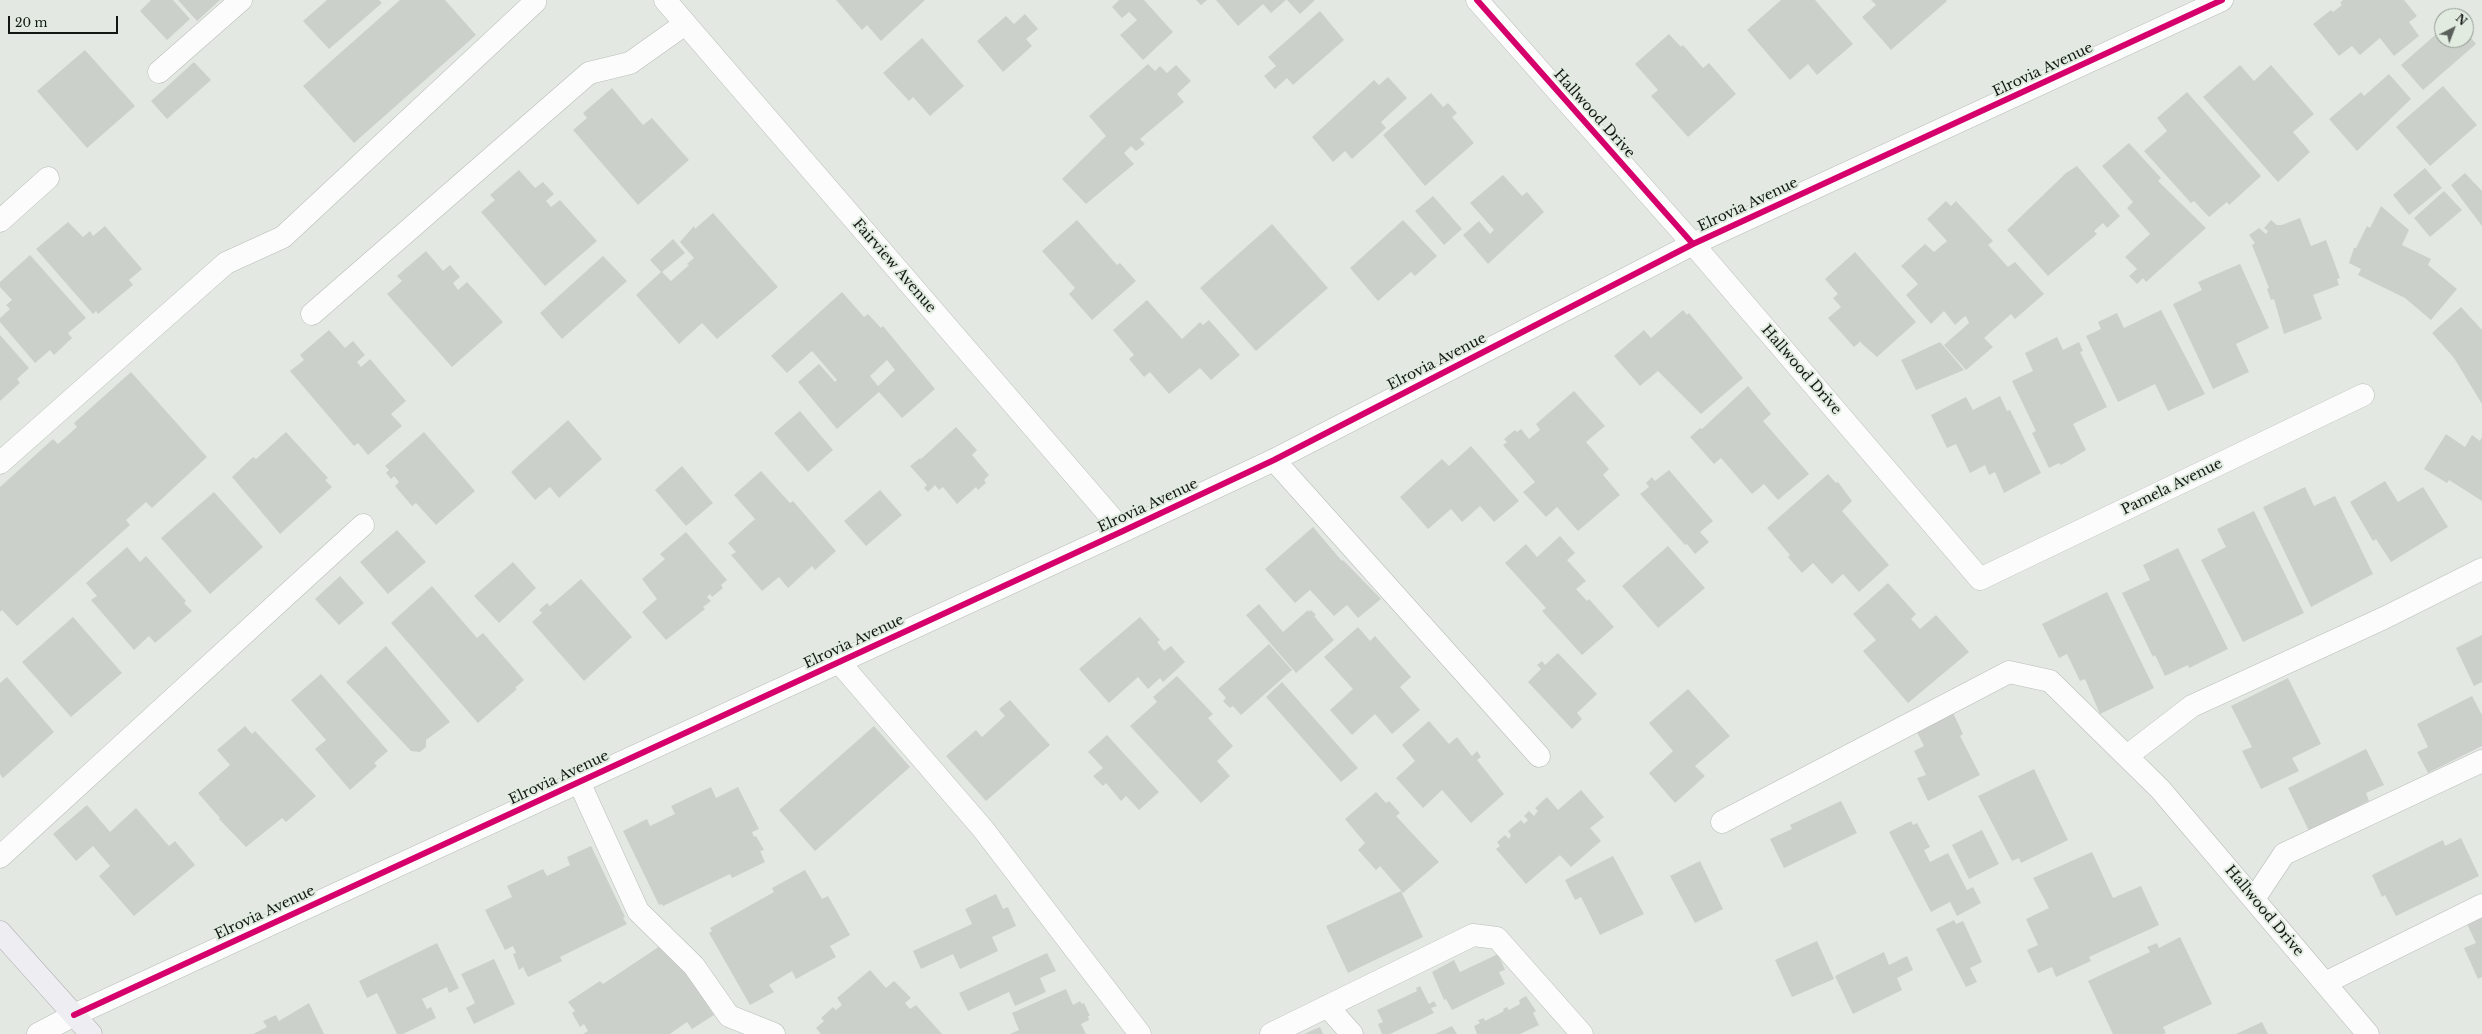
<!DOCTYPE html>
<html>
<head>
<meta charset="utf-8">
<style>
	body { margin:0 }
	#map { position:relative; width:2482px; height:1034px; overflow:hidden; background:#e3e8e3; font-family:"Libre Baskerville",serif }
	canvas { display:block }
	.north { position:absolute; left:2434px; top:8px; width:40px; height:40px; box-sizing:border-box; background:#e1ebe0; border:1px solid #8f968e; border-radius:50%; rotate:42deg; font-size:11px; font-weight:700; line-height:16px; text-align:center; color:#131713 }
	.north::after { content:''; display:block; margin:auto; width:14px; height:18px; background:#5c605c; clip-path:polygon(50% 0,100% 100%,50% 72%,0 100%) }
	.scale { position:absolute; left:8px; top:16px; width:110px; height:18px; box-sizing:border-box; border:2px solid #131713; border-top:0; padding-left:5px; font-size:12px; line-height:14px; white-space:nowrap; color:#131713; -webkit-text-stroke:3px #e1ebe0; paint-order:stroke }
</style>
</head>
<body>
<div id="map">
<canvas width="2482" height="1034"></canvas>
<div class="north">N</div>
<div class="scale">20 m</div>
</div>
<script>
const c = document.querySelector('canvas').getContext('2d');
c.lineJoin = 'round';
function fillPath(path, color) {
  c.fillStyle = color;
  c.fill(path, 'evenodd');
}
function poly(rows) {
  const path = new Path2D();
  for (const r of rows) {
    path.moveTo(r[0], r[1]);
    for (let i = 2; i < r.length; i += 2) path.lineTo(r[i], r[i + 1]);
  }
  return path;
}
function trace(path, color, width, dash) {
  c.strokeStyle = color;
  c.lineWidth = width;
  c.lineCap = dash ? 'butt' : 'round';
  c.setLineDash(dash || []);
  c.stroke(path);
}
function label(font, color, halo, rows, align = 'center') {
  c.font = font + ' "Libre Baskerville",serif';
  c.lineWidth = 4;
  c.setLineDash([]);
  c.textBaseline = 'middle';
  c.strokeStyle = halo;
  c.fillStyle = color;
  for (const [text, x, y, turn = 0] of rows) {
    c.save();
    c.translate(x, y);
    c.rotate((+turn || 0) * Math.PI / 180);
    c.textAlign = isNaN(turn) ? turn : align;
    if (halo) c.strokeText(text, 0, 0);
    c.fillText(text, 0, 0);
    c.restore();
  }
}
fillPath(poly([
	[151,0,173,0,190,19,167,40,140,11],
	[178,0,220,0,197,21],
	[327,0,379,0,382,3,329,49,303,21],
	[400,0,445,0,476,35,354,143,303,86],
	[836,0,925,0,881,41,867,25,862,30],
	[1119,0,1144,0,1173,32,1143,60,1120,35,1137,20,1129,12,1122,18,1112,7],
	[1196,0,1207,0,1201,5],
	[1216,0,1286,0,1271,13,1263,4,1238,26],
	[1287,0,1315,0,1300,14],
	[1781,0,1815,0,1853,44,1817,75,1808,64,1790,80,1747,30],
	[1871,0,1946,0,1947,1,1891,50,1862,17,1876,5],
	[2343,0,2404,0,2417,16,2409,22,2419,36,2394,56,2380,38,2360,55,2352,46,2339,56,2313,24,2331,10,2333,12,2342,5,2340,3],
	[1320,11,1344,40,1293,85,1287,78,1275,89,1264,76,1276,66,1268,57],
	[1025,14,1038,29,1026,39,1032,46,1003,72,977,41,1006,16,1014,24],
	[2442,29,2442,40,2466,40,2466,32,2476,44,2423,90,2401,65],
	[1669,34,1681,47,1683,45,1703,68,1709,63,1736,94,1688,137,1651,96,1658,90,1635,64],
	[922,38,964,86,930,116,913,97,909,101,883,73],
	[85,50,135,106,87,148,37,91],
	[194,62,211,80,167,119,151,101],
	[1148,64,1155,71,1160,66,1167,73,1176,65,1191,81,1177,94,1184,102,1140,139,1145,144,1136,151,1131,146,1124,153,1134,164,1086,204,1062,179,1106,136,1089,116],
	[2240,65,2254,81,2271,65,2314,114,2293,132,2310,152,2278,182,2203,97],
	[2389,74,2411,99,2357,151,2329,119,2361,92,2364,96],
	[1388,77,1407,98,1381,122,1386,128,1352,159,1345,151,1333,162,1312,137,1374,80,1379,85],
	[2443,86,2477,125,2430,166,2396,127],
	[612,88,643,125,652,118,689,160,638,205,573,130,587,118,583,113],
	[2187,92,2261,176,2229,205,2227,202,2209,217,2194,201,2191,203,2144,151,2167,131,2157,118],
	[1431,93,1443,107,1448,103,1457,113,1452,117,1474,143,1425,186,1383,135],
	[2129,143,2161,178,2158,181,2206,228,2146,282,2143,278,2137,284,2129,276,2137,269,2125,257,2150,234,2127,208,2133,202,2102,166],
	[2077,166,2120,216,2107,228,2103,223,2094,231,2097,234,2048,276,2007,230,2066,173],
	[2425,168,2442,188,2409,215,2393,195],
	[519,170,535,188,543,182,554,194,546,201,551,207,560,200,597,241,545,286,481,212,495,200,490,195],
	[2465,173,2482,191,2482,226,2451,185],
	[1503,175,1522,196,1527,192,1544,212,1488,264,1463,235,1479,221,1490,234,1494,230,1470,203],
	[2444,191,2462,210,2430,237,2414,218],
	[1433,196,1462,229,1444,245,1415,211],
	[1946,201,1951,206,1956,201,1993,241,1988,245,2008,267,2015,262,2044,294,2015,319,2011,314,1984,338,1993,347,1966,370,1944,345,1969,323,1967,318,1965,316,1955,325,1944,311,1931,324,1906,295,1918,284,1901,266,1925,244,1934,252,1947,241,1927,219],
	[2381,206,2409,230,2402,245,2431,259,2428,265,2457,289,2431,320,2405,298,2358,275,2361,269,2349,263,2354,248,2356,248,2367,226,2370,228],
	[713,213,778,287,717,339,702,323,679,344,636,295,661,272,650,260,673,239,685,253,662,272,671,281,689,265,687,264,694,258,680,242,694,226,695,229],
	[2300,218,2311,246,2326,240,2340,278,2337,279,2339,285,2313,295,2322,319,2284,334,2274,299,2271,300,2267,289,2269,288,2252,245,2255,243,2249,235,2259,228,2266,234,2268,231,2264,228,2271,220,2277,225,2282,225],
	[1077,220,1117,265,1120,263,1136,281,1092,320,1069,294,1075,288,1042,251],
	[1403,220,1437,256,1415,276,1411,272,1378,301,1350,268],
	[68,222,83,237,90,231,93,236,105,226,142,269,129,280,133,285,98,314,96,311,93,314,36,249],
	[1272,224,1328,288,1256,351,1200,288],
	[426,251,443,271,450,265,460,277,453,283,458,290,467,282,503,322,452,367,387,294,402,281,397,276],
	[1855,252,1916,322,1877,357,1861,343,1861,341,1854,347,1828,318,1841,307,1833,298,1838,294,1825,279],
	[30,255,86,318,68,333,72,338,54,355,50,350,35,363,0,322,0,318,10,309,6,305,12,300,0,287,0,282],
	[603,256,627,281,562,339,540,313],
	[2240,264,2269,328,2236,344,2249,372,2213,389,2173,304,2202,290,2198,282],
	[842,292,864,317,868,314,881,328,883,326,935,389,902,418,879,392,837,429,798,382,819,364,835,382,837,380,812,351,787,373,771,356],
	[887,360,895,370,878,386,870,376],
	[1147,300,1182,339,1200,322,1203,325,1209,320,1240,355,1211,380,1200,368,1169,394,1150,372,1144,377,1129,359,1134,355,1113,330],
	[2461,307,2482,330,2482,404,2454,358,2432,333],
	[1683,310,1687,315,1689,313,1743,378,1701,414,1658,371,1640,386,1614,356,1644,330,1651,338],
	[2161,310,2205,394,2168,411,2155,384,2118,402,2086,336,2101,329,2098,322,2117,313,2124,328],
	[329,330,345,348,353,341,365,355,357,362,361,367,370,359,406,401,391,414,402,426,368,455,358,443,354,446,290,371,304,360,300,355],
	[0,335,29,368,17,379,20,383,0,401],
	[2057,337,2063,350,2079,342,2083,351,2080,352,2107,407,2073,424,2086,450,2061,465,2059,463,2049,468,2032,433,2036,431,2012,381,2033,371,2025,353],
	[1940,342,1964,370,1916,390,1901,360],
	[131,372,207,457,152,508,146,502,126,520,130,525,17,626,2,610,0,612,0,487,53,439,58,444,77,427,74,423],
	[1748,386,1771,414,1763,421,1809,474,1778,500,1764,484,1752,494,1721,458,1714,464,1690,437,1700,428,1702,429],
	[1574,391,1605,426,1586,442,1609,469,1603,475,1620,495,1578,531,1557,507,1546,517,1523,492,1535,482,1503,445,1507,442,1504,439,1515,430,1517,432,1521,429,1529,439,1540,430,1536,424],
	[2000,396,2007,411,2010,410,2041,473,2004,493,1995,472,1989,475,1985,465,1970,473,1956,444,1947,448,1931,415,1966,397,1973,410],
	[800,411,833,450,808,472,774,433],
	[568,420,602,459,559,498,550,487,535,500,511,472],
	[956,427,977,450,972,455,989,475,984,480,986,483,978,490,976,487,957,504,943,487,939,490,935,485,928,492,924,488,927,485,910,466,920,458,921,459],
	[286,432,328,478,325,480,332,487,280,534,232,477,253,457,256,459],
	[424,432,475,491,436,525,416,503,412,506,395,486,399,482,394,476,391,479,386,473,389,470,385,466],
	[2446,434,2465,447,2472,435,2480,441,2482,437,2482,501,2449,480,2447,483,2424,469],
	[1471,446,1519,501,1494,522,1480,506,1462,522,1451,509,1428,529,1400,497,1442,459,1449,466],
	[682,466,713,503,686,526,655,490],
	[1669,470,1713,521,1700,532,1709,542,1695,554,1687,544,1685,545,1640,494,1649,487,1646,483,1652,477,1655,481],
	[761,471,790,503,793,501,836,551,815,570,812,566,788,588,779,577,762,591,731,555,736,552,728,543,755,519,734,495],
	[1828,474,1836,483,1838,482,1852,501,1842,511,1889,565,1859,592,1843,574,1832,584,1813,563,1802,573,1788,557,1790,555,1767,528],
	[2385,481,2398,502,2423,487,2448,527,2391,562,2376,539,2373,541,2350,502],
	[2305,487,2314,506,2335,496,2373,574,2311,607,2263,507],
	[880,490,902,515,866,546,844,521],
	[214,492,263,547,210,594,161,538],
	[2254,511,2304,613,2243,642,2201,560,2226,547,2217,529],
	[1313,527,1342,561,1343,560,1381,599,1358,618,1347,605,1334,616,1310,590,1295,603,1265,569],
	[397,530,426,562,388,594,360,562],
	[686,532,727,580,721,585,723,588,712,597,710,594,707,597,711,601,703,607,705,609,666,640,642,612,657,599,642,579,665,559,660,554],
	[1560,536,1575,553,1567,560,1586,581,1576,589,1587,601,1589,599,1614,627,1582,655,1542,611,1546,608,1505,563,1526,544,1537,557],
	[1668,546,1705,588,1658,628,1622,586],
	[127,547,140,562,146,556,186,601,184,603,192,611,155,643,149,636,134,650,91,600,97,596,86,583],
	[2178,548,2228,649,2189,668,2188,665,2165,676,2155,655,2153,657,2122,593,2150,580,2143,565],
	[513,562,536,588,499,623,474,596],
	[340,576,364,603,339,625,315,599],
	[581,579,632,637,584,681,532,622,542,613,539,610,547,603,550,606],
	[1888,583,1916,614,1911,619,1920,629,1936,615,1969,652,1908,703,1863,651,1876,640,1853,614],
	[432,586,477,638,483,633,524,680,515,688,517,689,478,723,391,623],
	[2107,592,2154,688,2100,714,2085,679,2080,681,2067,654,2059,658,2042,624],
	[1259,604,1283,632,1308,610,1309,612,1311,610,1316,615,1314,616,1334,640,1296,673,1246,615],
	[73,617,122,673,71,717,22,662],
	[1140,617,1160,640,1157,642,1164,651,1171,646,1185,662,1163,682,1160,678,1148,689,1138,677,1109,703,1079,669],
	[1358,627,1370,641,1375,636,1411,677,1400,687,1420,710,1392,734,1375,714,1352,735,1330,710,1353,689,1324,657],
	[2482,635,2482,682,2474,686,2456,648],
	[1269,644,1292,670,1241,715,1233,706,1230,708,1223,701,1226,698,1218,689],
	[386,646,450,722,426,740,426,747,420,752,411,751,346,682],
	[1558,653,1597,694,1577,713,1582,719,1572,729,1528,682,1541,669,1537,665,1542,661,1545,665],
	[321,674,388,751,374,763,377,766,350,790,315,749,326,740,291,700],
	[1177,676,1213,714,1208,718,1233,746,1217,761,1230,776,1201,803,1130,726,1157,702,1153,697],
	[7,677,54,732,3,778,0,774,0,683],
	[2288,678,2321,744,2292,758,2299,771,2261,789,2242,751,2252,747,2231,706],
	[1282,682,1358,768,1341,782,1266,697],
	[1688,689,1730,736,1695,766,1705,776,1675,803,1649,773,1673,751,1649,723],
	[2472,696,2482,715,2482,746,2428,773,2417,752,2428,747,2417,724],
	[1010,700,1050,745,986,801,946,756,976,730,982,737,1005,716,999,709],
	[1953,713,1963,734,1960,736,1980,775,1928,801,1917,778,1926,775,1914,751,1924,746,1917,732],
	[1429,721,1449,744,1457,737,1472,756,1477,751,1481,757,1477,760,1504,794,1471,823,1442,790,1423,808,1396,778,1415,761,1402,745],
	[245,726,252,734,255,731,316,796,286,822,282,818,246,847,219,819,220,818,198,793,230,765,217,750],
	[874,726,910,767,815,851,779,810],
	[1107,735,1159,792,1139,810,1126,796,1121,801,1106,783,1103,786,1093,776,1103,768,1088,752],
	[2366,749,2384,785,2366,793,2369,801,2309,831,2288,788],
	[2034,769,2068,840,2021,863,2019,858,2012,861,1978,796],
	[711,787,716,798,738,787,759,829,752,832,754,837,756,836,764,850,760,851,765,862,732,878,730,874,663,906,662,904,659,905,623,831,647,819,650,826,675,814,671,806],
	[1581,790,1604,817,1590,828,1601,841,1571,867,1560,855,1526,884,1496,849,1500,846,1497,842,1505,835,1509,839,1511,835,1508,831,1521,820,1524,824,1528,820,1524,816,1529,811,1534,816,1538,811,1535,808,1547,797,1558,810],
	[1376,792,1386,803,1389,801,1400,813,1396,816,1439,862,1403,893,1380,866,1376,870,1358,850,1365,843,1345,819],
	[1841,801,1857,833,1784,868,1770,839,1792,829,1790,825],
	[87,805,110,832,136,808,169,846,175,841,195,865,134,916,99,876,110,866,93,846,76,861,53,834],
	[1911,821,1913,825,1917,823,1930,847,1924,850,1930,862,1948,853,1967,890,1973,887,1981,903,1957,916,1950,902,1931,912,1889,832],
	[1982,830,1999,864,1969,879,1952,845],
	[2461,838,2479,876,2396,916,2385,895,2382,897,2372,875,2443,840,2445,846],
	[591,846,625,917,623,918,627,924,560,957,562,961,528,977,523,967,519,970,513,954,516,953,513,946,505,950,485,910,512,897,507,886,543,869,547,876,570,865,567,857],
	[2092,852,2113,898,2141,886,2159,925,2089,957,2091,961,2056,977,2052,967,2038,973,2027,950,2038,945,2026,919,2049,908,2033,878],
	[1613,856,1644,914,1600,935,1581,897,1575,900,1565,880],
	[1700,861,1723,909,1695,923,1670,876],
	[805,870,822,899,828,896,850,935,830,946,836,957,796,979,792,971,769,985,774,992,750,1005,709,933,712,931,710,928,774,892,772,888],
	[1401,891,1423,937,1348,973,1326,926],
	[996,894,1003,909,1008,907,1016,926,992,937,998,951,960,969,953,954,921,969,913,951,972,924,965,909],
	[2482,918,2482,977,2478,979,2464,948,2476,943,2467,924],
	[1954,920,1956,924,1963,921,1982,962,1970,968,1977,982,1966,987,1936,929],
	[2180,937,2212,1004,2163,1027,2166,1033,2163,1034,2113,1034,2088,981,2150,952,2147,947,2157,943,2159,948],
	[1817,941,1834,979,1792,997,1775,960],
	[666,942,714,1015,692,1029,687,1022,670,1034,583,1034,588,1031,584,1024,580,1027,572,1013,575,1011,568,1002,600,981,603,984],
	[437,943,459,988,449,993,447,987,422,999,427,1009,431,1007,436,1018,403,1034,397,1034,377,993,367,998,359,981],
	[1884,952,1889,965,1907,956,1913,970,1897,978,1902,990,1853,1014,1835,976],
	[1047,953,1056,971,1040,978,1046,992,1015,1006,1009,992,968,1011,959,993],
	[1498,954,1505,970,1499,972,1505,984,1452,1010,1446,999,1444,1000,1432,972,1454,960,1460,972],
	[494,959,515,1004,474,1024,466,1008,475,1003,461,974],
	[870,970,886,988,894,981,911,998,905,1003,910,1009,916,1005,942,1034,821,1034,816,1028,824,1021,821,1018,833,1007,836,1010,842,1005,837,998],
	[1420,986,1429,1004,1434,1001,1437,1006,1431,1008,1434,1013,1390,1034,1382,1034,1378,1024,1383,1022,1377,1010,1417,991,1416,988],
	[1066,989,1073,1005,1080,1001,1082,1004,1084,1003,1090,1016,1088,1016,1089,1020,1081,1024,1086,1034,1010,1034,1019,1030,1012,1013],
	[1526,996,1536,1011,1533,1013,1539,1025,1520,1034,1477,1034,1474,1026,1480,1023,1478,1020,1484,1018,1485,1021,1504,1011,1503,1009,1507,1007,1509,1010,1520,1004,1519,1000],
	[309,1003,324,1034,253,1034,267,1027,263,1021,276,1015,279,1021],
	[2262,1022,2268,1034,2236,1034],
	[1452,1026,1457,1034,1435,1034],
	[1320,1027,1323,1034,1304,1034]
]), '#ccd0cb');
const minor = poly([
	[665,0,1123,531],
	[1477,0,1693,244,1980,579,2363,395],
	[159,72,241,0],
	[0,221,48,178],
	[312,314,589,73,630,63,685,24],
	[1274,460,1539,756],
	[0,463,226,263,283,237,535,2],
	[839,662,983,829,1140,1034],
	[2127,756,2192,706,2384,618,2482,569],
	[579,782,638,911,694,966,729,1016,774,1034],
	[1722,822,2009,672,2050,681,2160,789,2368,1034],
	[0,857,363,525],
	[2254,899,2284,854,2482,761],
	[2325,983,2482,905],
	[1327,1006,1352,1034],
	[38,1034,74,1015,1123,531,1274,460,1693,244,2222,0],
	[1271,1034,1473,935,1497,938,1582,1034]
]);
const major = poly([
	[0,932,91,1034]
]);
trace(minor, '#b9bdb9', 23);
trace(major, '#afaeb3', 23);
trace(minor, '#fbfcfb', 22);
trace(major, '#eeedf1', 22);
trace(poly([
	[1477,0,1693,244],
	[74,1015,1123,531,1274,460,1693,244,2222,0]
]), '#d6006c', 6);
label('14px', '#131713', '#e1ebe0', [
	["Elrovia Avenue",2043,70,-25],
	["Hallwood Drive",1594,114,48],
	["Elrovia Avenue",1748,205,-25],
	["Fairview Avenue",894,266,49],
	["Elrovia Avenue",1437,362,-27],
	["Hallwood Drive",1801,370,49],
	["Pamela Avenue",2172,487,-26],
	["Elrovia Avenue",1148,506,-25],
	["Elrovia Avenue",854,642,-25],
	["Elrovia Avenue",559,778,-25],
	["Hallwood Drive",2264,911,50],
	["Elrovia Avenue",265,913,-25]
]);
</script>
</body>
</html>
